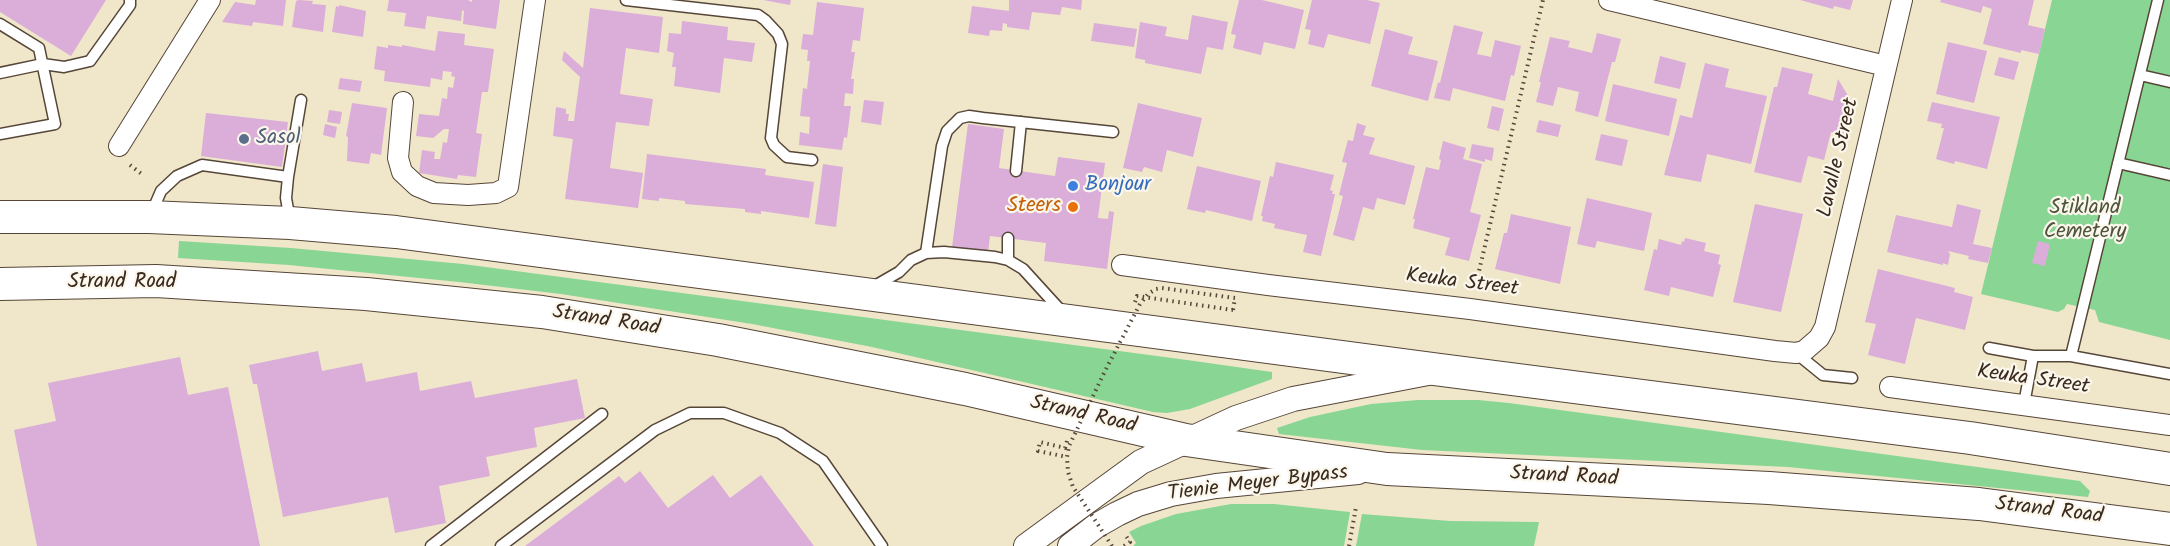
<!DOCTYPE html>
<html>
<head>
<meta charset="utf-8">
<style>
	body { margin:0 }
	canvas { display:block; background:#f0e6ca }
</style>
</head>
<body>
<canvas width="2170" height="546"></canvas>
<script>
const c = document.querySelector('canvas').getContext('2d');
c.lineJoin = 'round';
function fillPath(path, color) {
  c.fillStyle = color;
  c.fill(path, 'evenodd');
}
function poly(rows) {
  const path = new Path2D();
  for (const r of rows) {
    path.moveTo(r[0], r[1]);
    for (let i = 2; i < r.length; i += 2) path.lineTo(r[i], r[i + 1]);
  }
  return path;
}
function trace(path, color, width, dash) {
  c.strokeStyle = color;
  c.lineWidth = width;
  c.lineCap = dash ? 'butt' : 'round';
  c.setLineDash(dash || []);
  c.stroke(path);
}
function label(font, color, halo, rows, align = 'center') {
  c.font = font + ' Kalam,sans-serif';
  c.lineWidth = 4.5;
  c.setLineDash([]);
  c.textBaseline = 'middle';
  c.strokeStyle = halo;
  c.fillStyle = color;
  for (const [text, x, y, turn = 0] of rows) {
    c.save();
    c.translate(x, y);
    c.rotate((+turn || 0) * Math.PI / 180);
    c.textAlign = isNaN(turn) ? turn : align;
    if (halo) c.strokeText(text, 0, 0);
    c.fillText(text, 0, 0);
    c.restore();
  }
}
fillPath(poly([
	[2052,0,2170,0,2170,340,2099,322,2095,310,2067,304,2064,309,2058,312,1981,294],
	[179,241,291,248,463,264,1187,360,1272,372,1272,379,1190,409,1167,413,1153,412,872,347,752,324,561,294,459,282,289,265,178,258],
	[1418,400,1478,400,1509,403,2080,481,2090,491,2088,497,1788,467,1422,450,1279,434,1277,428,1310,417,1371,404],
	[1231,504,1274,504,1350,512,1344,546,1133,546,1136,543,1129,532,1141,526,1176,514],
	[1362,514,1450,521,1539,522,1534,546,1356,546]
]), '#89d694');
fillPath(poly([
	[0,0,106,0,71,56,0,12],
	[256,0,286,0,283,26,253,22,252,26,222,22,235,2,255,5],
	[299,0,313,1,312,4,326,5,323,32,292,27,296,1],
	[389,0,468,0,472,2,472,0,500,0,496,29,463,24,464,11,462,10,461,21,427,16,425,29,404,26,406,13,387,11],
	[763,0,791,0,790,5],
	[1009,0,1082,0,1081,10,1062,7,1060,15,1032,12,1029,30,1007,27,1007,24,1003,23,1002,31,990,30,989,36,968,33,972,6,1009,11],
	[1239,0,1262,0,1304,10,1295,49,1264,42,1261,55,1233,48,1236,35,1231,34],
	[1312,0,1367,0,1380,3,1370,44,1328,34,1324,48,1308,44,1311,30,1305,29],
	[1800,0,1853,0,1850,10,1834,6,1833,9],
	[1941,0,2034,0,2028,25,2045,29,2039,54,2021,50,2021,53,1983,44,1992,9,1983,6,1981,13,1940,2],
	[817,2,864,8,860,41,853,40,851,52,855,52,851,79,854,79,853,94,845,93,844,106,851,106,847,138,844,137,842,150,799,145,800,132,809,134,810,117,800,116,803,88,807,89,810,61,807,61,808,50,801,49,803,34,813,35],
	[339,5,366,11,363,37,332,32,336,6,339,7],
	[590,8,663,17,659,53,626,48,620,94,653,99,649,126,616,122,610,168,643,173,638,208,565,199,573,139,553,136,556,107,566,109,566,114,569,114,568,121,574,121,580,77,562,60,564,51,583,68],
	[1192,15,1228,22,1223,50,1207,47,1201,74,1145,63,1145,60,1135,58,1140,22,1167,27,1165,36,1188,40],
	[682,21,728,27,727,40,755,43,752,62,724,58,720,93,674,86,676,67,672,67,674,53,667,51,669,33,681,34],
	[1094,23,1137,29,1134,47,1091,41],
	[1454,25,1483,32,1477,54,1491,57,1495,40,1521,46,1514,76,1511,75,1505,101,1453,88,1450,101,1434,98,1438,82,1440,83],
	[1385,29,1413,37,1408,54,1438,61,1428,101,1371,86],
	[438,31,465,34,464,45,494,49,488,92,482,92,476,133,482,134,476,177,458,175,457,179,419,173,422,150,435,152,434,159,440,159,443,142,447,143,449,129,444,129,433,138,416,136,419,114,439,116,442,98,447,99,448,87,453,88,455,77,451,76,452,72,443,71,442,80,431,78,430,87,384,81,385,71,374,69,377,46,388,48,388,45,402,47,402,45,435,51],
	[1597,33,1621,39,1615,62,1612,62,1598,117,1575,111,1579,92,1558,87,1553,106,1536,102,1541,82,1539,82,1550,37,1570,41,1568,47,1592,53],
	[1948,42,1987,51,1974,103,1936,94],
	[1660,56,1686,63,1680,89,1654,83],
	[1999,57,2019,62,2014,80,1994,75],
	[1705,63,1729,69,1725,87,1767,96,1751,164,1707,154,1701,182,1664,175,1680,115,1692,118],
	[1782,67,1813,74,1808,94,1833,101,1838,79,1853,104,1846,135,1831,132,1824,160,1808,156,1801,183,1754,172,1774,87,1777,87],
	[340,78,362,81,360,92,338,89],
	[1613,84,1677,99,1669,136,1605,121],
	[864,100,884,102,881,125,861,122],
	[1932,102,2000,117,1987,169,1955,161,1954,164,1936,159,1944,128,1941,128,1942,124,1927,121],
	[352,103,387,108,381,155,371,153,369,164,347,161,348,137,346,136],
	[1138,103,1202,118,1193,157,1167,150,1162,172,1144,167,1142,172,1123,168],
	[1492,106,1504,109,1499,131,1487,128],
	[329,110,342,112,340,124,327,122],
	[206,113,288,122,282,167,201,156],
	[1539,120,1561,125,1558,137,1536,132],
	[1357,123,1366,126,1363,135,1375,138,1369,154,1415,166,1405,205,1377,198,1374,210,1363,207,1354,241,1333,235,1343,196,1339,195,1347,163,1342,162,1348,140,1353,141],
	[325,124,337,127,335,138,323,135],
	[968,124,1004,129,999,168,1055,176,1058,157,1105,163,1098,218,1108,219,1109,211,1114,212,1107,269,1044,261,1046,243,990,236,988,252,952,247],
	[1601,134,1628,140,1622,166,1595,160],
	[1443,141,1466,148,1463,159,1482,164,1470,212,1481,215,1469,261,1445,255,1450,238,1413,228,1415,219,1413,219,1426,167,1439,170,1441,160,1439,159],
	[1472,144,1494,148,1492,161,1485,159,1485,162,1469,158],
	[647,154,766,169,765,175,814,182,809,218,761,211,761,214,745,212,745,209,685,204,685,201,659,198,659,201,642,199],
	[1276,162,1334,175,1330,190,1333,191,1332,194,1335,194,1321,256,1303,252,1307,235,1274,228,1275,224,1262,221,1263,216,1261,216,1270,176,1273,177],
	[823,164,843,167,836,227,815,224],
	[1197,166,1261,181,1252,221,1206,210,1205,213,1187,209],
	[1587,198,1652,213,1644,251,1597,241,1595,248,1577,244],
	[1755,204,1803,214,1781,312,1733,302],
	[1957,204,1981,210,1973,244,1992,248,1988,263,1968,259,1969,256,1948,251,1950,254,1948,265,1943,263,1943,265,1887,252,1896,215,1952,227],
	[1511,214,1571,227,1560,284,1495,269,1504,233,1507,233],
	[1685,238,1706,243,1704,251,1720,255,1718,264,1721,265,1713,297,1671,287,1669,296,1644,290,1654,249,1657,250,1659,239,1681,245,1682,241,1684,242],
	[2038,241,2050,244,2045,266,2032,263],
	[1878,269,1955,288,1954,292,1973,297,1965,330,1916,318,1905,364,1868,355,1876,324,1865,322],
	[318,351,322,371,362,363,366,382,417,372,420,391,471,381,475,398,577,379,585,418,534,428,537,447,486,457,490,476,439,486,446,523,395,533,388,497,283,517,257,384,253,384,249,365],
	[180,357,188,395,228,387,260,546,37,546,14,430,56,421,48,383],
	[640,471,668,508,713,475,730,498,761,475,814,546,525,546,619,476,625,483]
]), '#daaed8');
const service = poly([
	[626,0,758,15,765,20,778,34,782,44,771,138,774,145,787,157,812,160],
	[0,24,39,48,55,124,0,134],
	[0,73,43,64,64,67,90,61,130,5,130,0],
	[2140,75,2170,82],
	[2118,163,2170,175],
	[1016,171,1021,122],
	[288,177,301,100],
	[151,214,161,191,177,176,202,165,288,177,286,198,290,221],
	[926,253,942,146,947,131,960,118,969,116,983,118,1113,132],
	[1008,260,1008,238],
	[873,287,899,272,911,260,926,253,944,252,995,257,1008,260,1023,269,1064,314],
	[1989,348,2033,356,2071,356,2170,374],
	[1796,353,1823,375,1852,378],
	[2071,356,2158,0],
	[2024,404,2033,356],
	[431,546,602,414],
	[501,546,655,430,690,413,724,413,780,433,823,461,882,546]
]);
const minor = poly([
	[1609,0,1886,66],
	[403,102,398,158,402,172,417,186,434,193,468,195,496,193,508,187,535,0],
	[119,146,210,0],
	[1122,265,1268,285,1470,309,1775,351,1796,353,1804,351,1819,338,1825,327,1902,0],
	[1890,387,2170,425]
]);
const tertiary = poly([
	[1026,546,1141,462,1236,418,1293,399,1428,373],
	[1070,546,1096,526,1117,514,1138,504,1171,494,1216,486,1358,472]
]);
const primary = poly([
	[0,217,149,217,290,223,396,232,1441,370,1970,438,2170,469],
	[0,284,156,281,366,294,542,312,718,340,965,389,1186,440,1387,469,1769,488,1979,504,2170,529]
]);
trace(service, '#564638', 13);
trace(minor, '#564638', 22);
trace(tertiary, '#564638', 26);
trace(primary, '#564638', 34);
trace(poly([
	[130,165,143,175],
	[1475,288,1543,0],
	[1135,302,1137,296,1233,310],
	[1067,441,1065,448,1040,442,1038,451,1067,457],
	[1124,546,1130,542,1126,536],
	[1349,546,1356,507]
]), '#564638', 4, [1.5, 4.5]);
trace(service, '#fff', 10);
trace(minor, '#fff', 20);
trace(tertiary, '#fff', 24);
trace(primary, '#fff', 32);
trace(poly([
	[1112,546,1073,487,1068,472,1067,457,1069,446,1105,371,1140,304,1148,294,1156,289,1162,288,1235,298,1233,310]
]), '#564638', 4, [1.5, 4.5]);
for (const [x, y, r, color] of [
	[244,139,6,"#5c6f8a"],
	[1073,186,6,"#3f7fe0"],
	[1073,207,6,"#e8710a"]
]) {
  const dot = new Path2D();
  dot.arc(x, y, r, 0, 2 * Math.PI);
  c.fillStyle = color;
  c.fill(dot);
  trace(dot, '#fbf7ec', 2);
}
label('21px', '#4e5e75', '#fbf7ec', [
	["Sasol",256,139]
], 'left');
label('21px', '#3b2a1e', '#fbf7ec', [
	["Lavalle Street",1840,158,-77],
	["Strand Road",122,283],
	["Keuka Street",1462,284,7],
	["Strand Road",606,322,9],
	["Keuka Street",2033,381,8],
	["Strand Road",1083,416,13],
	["Strand Road",1564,478,3],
	["Tienie Meyer Bypass",1258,485,-7],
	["Strand Road",2049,512,7]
]);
label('21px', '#366cbe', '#fbf7ec', [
	["Bonjour",1085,186]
], 'left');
label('21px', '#c56008', '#fbf7ec', [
	["Steers",1061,207]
], 'right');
label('21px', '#4e553c', '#fbf7ec', [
	["Stikland",2085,209],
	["Cemetery",2085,233]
]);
</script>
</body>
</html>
